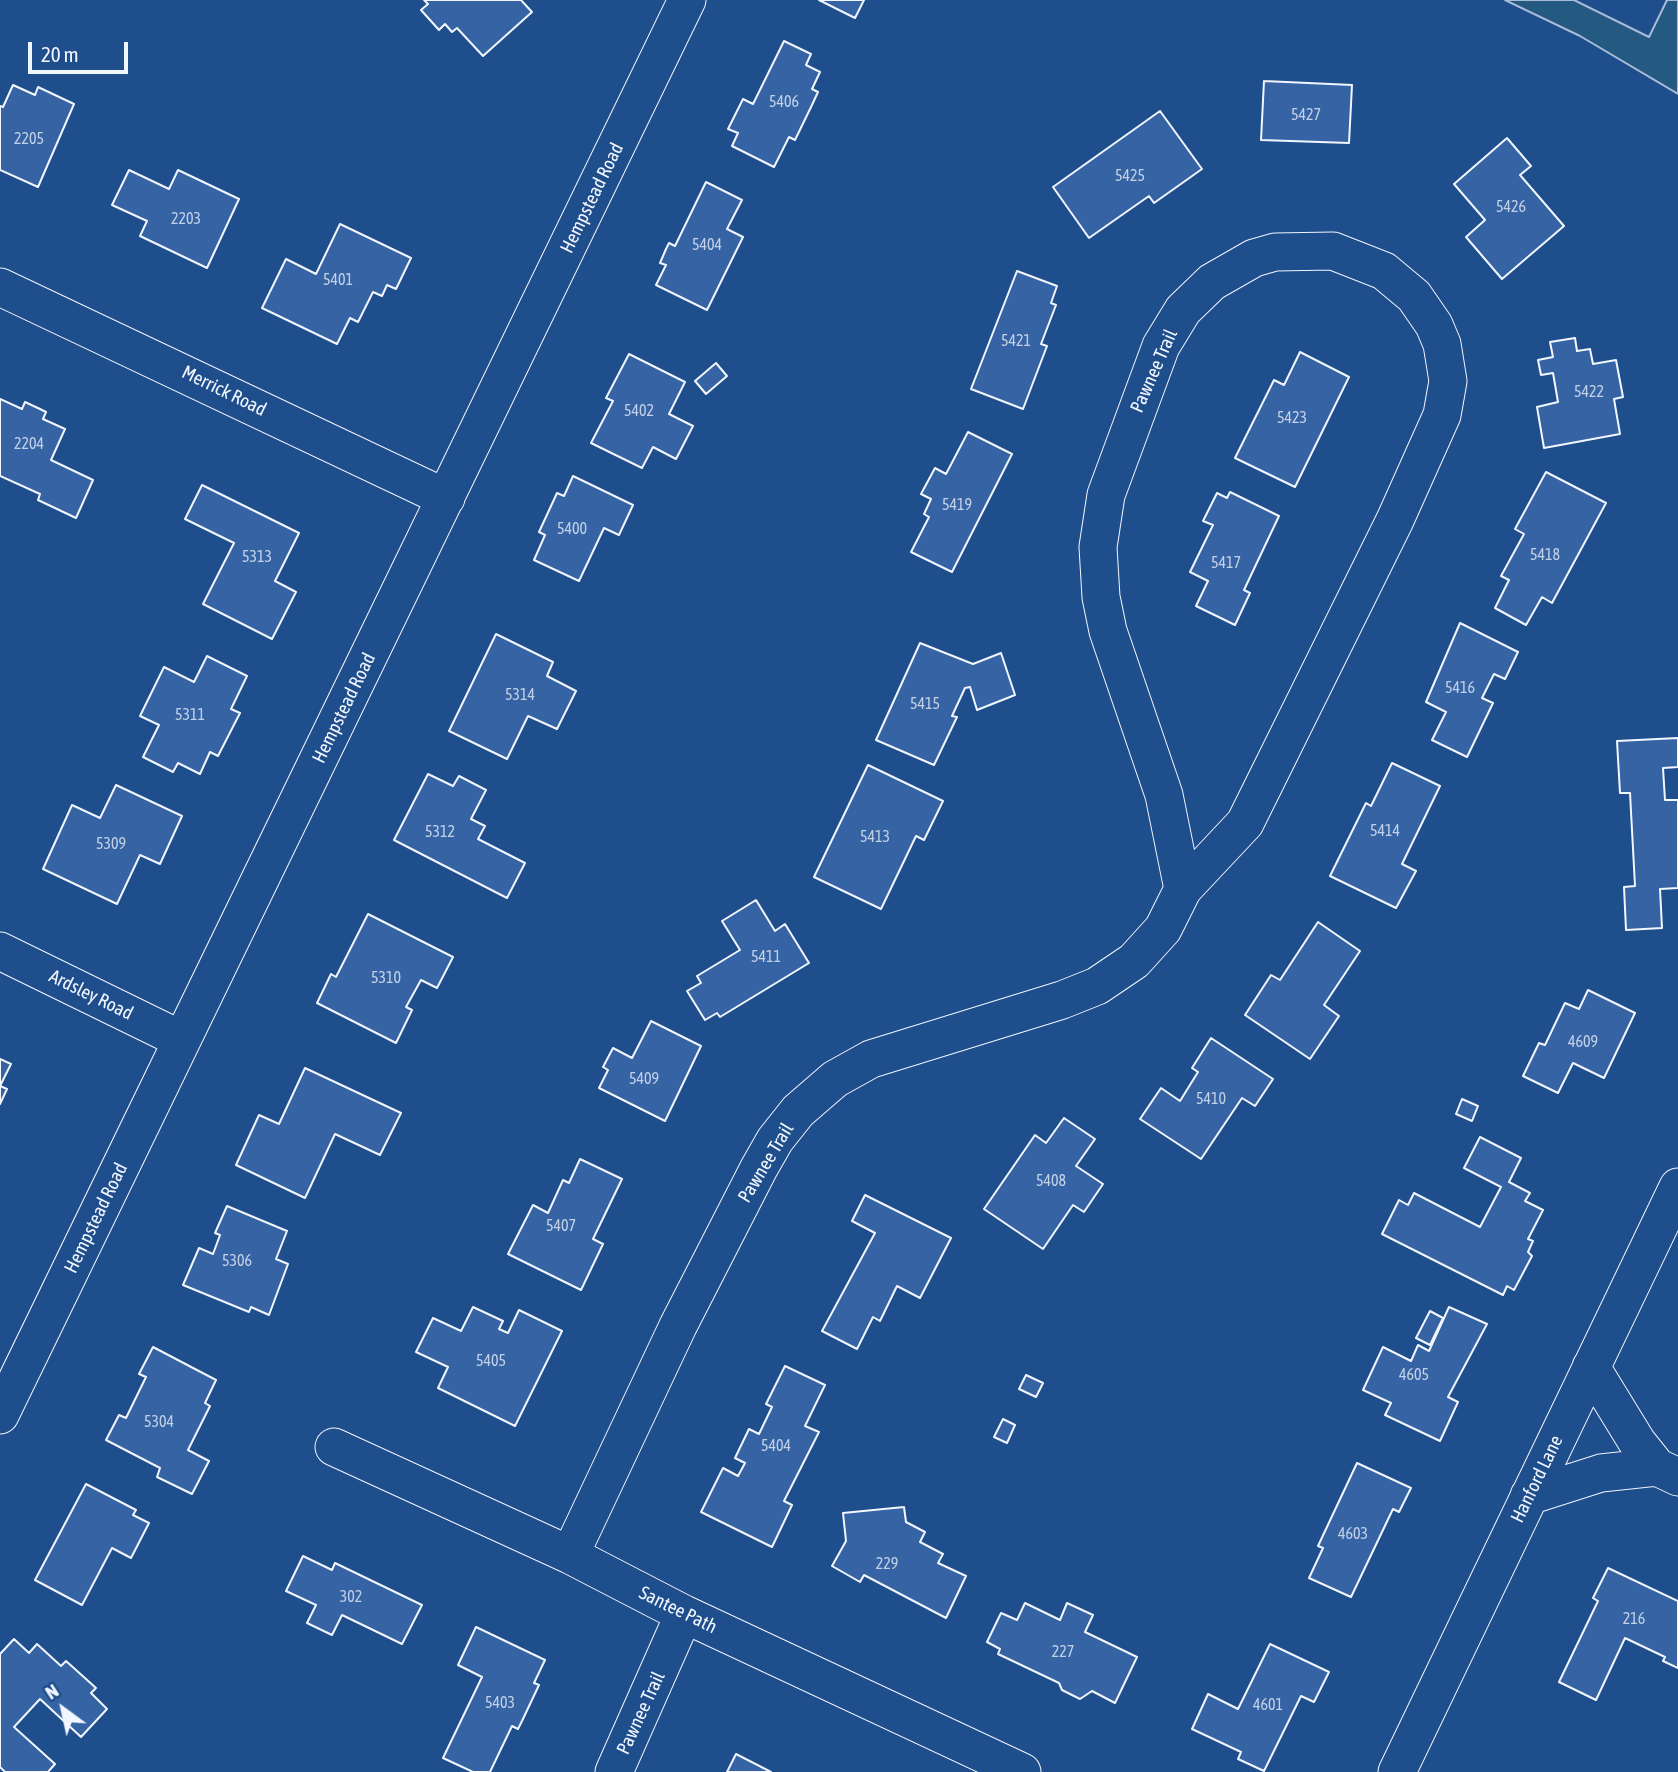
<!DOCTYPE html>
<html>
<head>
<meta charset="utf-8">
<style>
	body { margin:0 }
	#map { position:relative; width:1678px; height:1772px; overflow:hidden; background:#1f4e8c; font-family:"Asap Condensed",sans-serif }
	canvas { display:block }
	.north { position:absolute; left:28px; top:1674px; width:70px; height:70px; -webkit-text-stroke:5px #1f4e8c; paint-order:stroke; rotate:327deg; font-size:19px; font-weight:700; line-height:28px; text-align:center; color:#f2f6ff }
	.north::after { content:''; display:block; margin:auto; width:24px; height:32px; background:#f2f6ff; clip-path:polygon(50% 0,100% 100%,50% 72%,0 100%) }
	.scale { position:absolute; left:28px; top:42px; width:100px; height:32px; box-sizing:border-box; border:4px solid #f2f6ff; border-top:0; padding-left:9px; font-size:21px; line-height:24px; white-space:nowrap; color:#f2f6ff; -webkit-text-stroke:5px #1f4e8c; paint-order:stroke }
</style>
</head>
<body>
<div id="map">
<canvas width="1678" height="1772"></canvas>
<div class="north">N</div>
<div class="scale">20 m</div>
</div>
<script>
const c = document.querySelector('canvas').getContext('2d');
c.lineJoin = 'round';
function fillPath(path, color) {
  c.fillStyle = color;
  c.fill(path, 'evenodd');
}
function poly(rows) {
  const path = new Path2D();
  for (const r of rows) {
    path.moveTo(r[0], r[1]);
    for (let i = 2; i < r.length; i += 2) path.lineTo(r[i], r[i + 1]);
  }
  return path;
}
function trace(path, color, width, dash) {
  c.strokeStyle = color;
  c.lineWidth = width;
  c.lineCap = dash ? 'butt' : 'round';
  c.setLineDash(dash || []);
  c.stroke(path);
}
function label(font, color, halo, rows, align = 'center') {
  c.font = font + ' "Asap Condensed",sans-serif';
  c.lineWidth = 5;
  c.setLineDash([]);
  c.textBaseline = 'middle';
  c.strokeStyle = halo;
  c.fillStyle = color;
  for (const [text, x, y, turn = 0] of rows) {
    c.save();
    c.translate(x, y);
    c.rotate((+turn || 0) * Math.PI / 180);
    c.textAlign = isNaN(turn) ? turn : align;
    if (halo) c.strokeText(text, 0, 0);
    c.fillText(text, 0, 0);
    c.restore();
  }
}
const green = poly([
	[1505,0,1574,0,1649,37,1667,0,1678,0,1678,94,1580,36,1505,0]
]);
fillPath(green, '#245a82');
trace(green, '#a8bbd7', 2);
const building = poly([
	[424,0,521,0,532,12,483,56,457,28,452,32,445,24,439,30,421,10,428,4,424,0],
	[819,0,864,0,855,18,819,0],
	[784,41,811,54,806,65,820,72,812,89,818,92,812,105,795,140,789,137,774,167,732,146,738,133,728,129,743,99,753,104,784,41],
	[1264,81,1352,85,1349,143,1261,140,1264,81],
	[13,85,35,95,38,87,74,104,38,187,0,170,0,106,3,107,13,85],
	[1160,111,1202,169,1154,203,1149,196,1089,238,1053,187,1160,111],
	[1507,138,1531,166,1520,175,1564,226,1502,279,1466,237,1485,220,1454,184,1507,138],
	[129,170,169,189,178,170,239,199,207,268,140,236,147,221,112,205,129,170],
	[706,182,742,200,727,229,743,237,707,310,656,285,666,265,660,263,666,249,669,243,675,246,706,182],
	[340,224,411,258,396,289,387,285,382,296,373,292,358,322,350,318,337,344,262,308,286,259,316,274,340,224],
	[1017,271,1057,286,1051,303,1056,305,1041,344,1047,346,1023,409,971,389,1017,271],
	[1575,338,1577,351,1590,349,1593,364,1616,360,1623,397,1614,399,1620,434,1544,448,1537,407,1558,402,1553,373,1541,375,1538,360,1553,357,1550,342,1575,338],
	[1300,352,1349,377,1295,487,1235,458,1274,380,1284,385,1300,352],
	[629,354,685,382,669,414,693,426,676,459,653,447,642,468,591,443,613,401,606,398,629,354],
	[716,363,727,376,706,394,695,381,716,363],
	[0,399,22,409,25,402,40,409,46,412,43,419,65,429,51,460,93,480,76,518,38,500,40,494,0,476,0,399],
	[968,432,1012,454,952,572,911,552,929,517,924,514,931,499,921,494,935,468,946,474,968,432],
	[1546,472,1606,503,1552,603,1542,597,1526,625,1495,608,1509,580,1501,576,1524,534,1515,529,1546,472],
	[573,476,633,505,619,535,604,528,579,581,534,560,545,535,539,532,557,493,564,496,573,476],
	[202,485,299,533,275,581,296,592,272,639,203,604,234,543,185,519,202,485],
	[1230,492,1279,516,1244,590,1250,593,1235,625,1196,606,1208,581,1190,572,1213,525,1203,521,1217,493,1227,498,1230,492],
	[1460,623,1518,652,1505,679,1494,674,1482,698,1493,703,1467,757,1432,740,1446,712,1426,702,1460,623],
	[496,634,553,662,547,676,576,691,557,729,528,716,507,759,449,731,496,634],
	[920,643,973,664,1001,653,1015,695,977,710,970,687,965,688,952,716,957,717,934,765,876,740,920,643],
	[207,656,247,676,231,709,240,713,218,756,210,752,200,774,178,763,173,772,143,757,159,725,140,716,164,667,194,682,207,656],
	[1678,738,1678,767,1663,768,1665,800,1678,800,1678,888,1660,889,1662,928,1626,930,1624,887,1635,886,1630,793,1620,793,1617,741,1678,738],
	[1392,763,1440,786,1402,864,1416,871,1396,908,1330,876,1366,803,1371,806,1392,763],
	[868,765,943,801,924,840,916,836,881,909,814,877,868,765],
	[428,774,453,786,459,776,486,790,471,819,485,826,478,839,525,863,507,898,394,840,428,774],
	[116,785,182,816,160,864,140,855,117,904,43,869,72,805,100,818,116,785],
	[756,900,775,931,785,924,809,963,720,1017,717,1013,705,1020,687,991,701,983,697,976,740,950,722,921,756,900],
	[368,914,453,957,437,988,421,980,406,1007,412,1010,396,1043,317,1003,331,974,336,977,368,914],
	[1318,922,1360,951,1324,1005,1339,1016,1310,1059,1245,1015,1271,975,1280,980,1318,922],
	[1588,990,1635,1013,1604,1078,1573,1063,1558,1093,1523,1076,1539,1043,1545,1045,1565,1003,1579,1009,1588,990],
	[651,1021,701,1046,665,1121,599,1088,608,1070,603,1067,613,1048,632,1058,651,1021],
	[1211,1038,1273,1079,1255,1106,1242,1098,1201,1159,1140,1119,1161,1088,1180,1101,1198,1072,1192,1068,1211,1038],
	[0,1059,11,1064,0,1086,7,1089,0,1104,0,1059],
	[305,1068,401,1113,380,1155,335,1134,305,1198,236,1165,259,1115,279,1124,305,1068],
	[1462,1099,1478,1106,1472,1121,1456,1114,1462,1099],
	[1064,1118,1095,1139,1076,1166,1103,1184,1084,1212,1073,1205,1043,1249,984,1209,1035,1135,1046,1143,1064,1118],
	[1480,1137,1521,1158,1509,1182,1530,1193,1525,1201,1543,1210,1528,1239,1533,1241,1528,1252,1532,1256,1514,1290,1507,1286,1503,1295,1382,1234,1399,1200,1408,1205,1414,1193,1480,1227,1501,1187,1464,1168,1480,1137],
	[580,1159,622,1179,593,1239,603,1244,581,1290,508,1254,533,1205,548,1213,563,1180,569,1183,580,1159],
	[865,1195,951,1238,920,1298,897,1286,880,1321,873,1317,857,1349,822,1331,875,1233,852,1221,865,1195],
	[227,1206,287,1231,276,1259,288,1264,269,1315,251,1307,249,1312,183,1285,199,1248,213,1254,220,1235,215,1233,227,1206],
	[473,1307,503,1321,499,1329,508,1333,519,1310,562,1331,515,1426,438,1388,448,1367,416,1352,433,1318,461,1331,473,1307],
	[1449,1307,1487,1324,1448,1397,1458,1402,1440,1441,1385,1415,1391,1403,1363,1390,1383,1347,1411,1361,1418,1345,1429,1351,1449,1307],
	[1430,1311,1443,1318,1430,1345,1416,1338,1430,1311],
	[153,1347,216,1380,205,1403,210,1406,188,1450,209,1461,192,1494,157,1477,160,1468,106,1440,119,1415,126,1418,146,1377,139,1374,153,1347],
	[785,1366,825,1385,805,1426,819,1432,784,1501,792,1505,772,1547,701,1512,723,1468,738,1476,745,1463,735,1458,749,1429,759,1434,772,1407,766,1404,785,1366],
	[1026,1375,1043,1383,1036,1397,1019,1389,1026,1375],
	[1003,1419,1015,1425,1007,1443,994,1437,1003,1419],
	[1357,1463,1411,1488,1399,1512,1393,1509,1351,1597,1309,1578,1323,1548,1318,1546,1357,1463],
	[86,1484,136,1510,133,1515,149,1523,131,1558,112,1548,82,1605,35,1580,86,1484],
	[904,1507,906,1522,925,1532,920,1542,943,1554,938,1563,966,1576,946,1618,864,1575,860,1582,832,1566,846,1541,843,1513,904,1507],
	[303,1556,332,1570,335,1563,422,1605,402,1644,342,1615,332,1635,307,1623,316,1605,286,1591,303,1556],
	[1608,1568,1678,1601,1678,1668,1663,1661,1665,1657,1625,1638,1596,1700,1559,1682,1598,1601,1593,1598,1608,1568],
	[1025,1603,1060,1620,1067,1603,1093,1615,1085,1632,1137,1657,1115,1703,1092,1691,1080,1699,1062,1690,1059,1683,998,1654,1000,1649,987,1642,1001,1613,1017,1620,1025,1603],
	[476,1627,545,1660,534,1683,539,1685,522,1721,518,1729,512,1726,490,1772,473,1772,443,1758,482,1677,458,1665,476,1627],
	[14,1639,29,1653,37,1644,61,1666,66,1661,96,1688,91,1693,107,1709,81,1737,40,1699,14,1727,55,1764,48,1772,5,1772,0,1767,0,1654,14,1639],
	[1270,1644,1329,1672,1314,1702,1301,1696,1264,1771,1238,1759,1241,1752,1192,1729,1208,1694,1238,1709,1270,1644],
	[736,1754,771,1772,727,1772,736,1754]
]);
fillPath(building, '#3563a3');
trace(building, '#f2f6ff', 2);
const minor = poly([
	[0,287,446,498],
	[0,951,182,1040],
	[1591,1367,1637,1442,1657,1467,1678,1477],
	[0,1415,687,0],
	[334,1447,570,1555,684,1614,1022,1772],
	[1529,1496,1601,1473,1657,1467],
	[570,1555,678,1326,759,1168,775,1140,798,1111,835,1079,871,1059,1062,1000,1097,986,1134,961,1163,929,1183,889,1245,823,1395,520,1442,415,1448,381,1442,344,1434,325,1414,296,1384,271,1333,251,1275,252,1254,258,1212,282,1183,310,1161,346,1106,495,1098,547,1101,597,1108,631,1164,795,1183,889],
	[614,1772,684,1614],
	[1397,1772,1678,1187]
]);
trace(minor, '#f2f6ff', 39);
trace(minor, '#1f4e8c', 37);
label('16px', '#c3d1e8', null, [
	["5406",784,102],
	["5427",1306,115],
	["2205",29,139],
	["5425",1130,176],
	["5426",1511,207],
	["2203",186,219],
	["5404",707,245],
	["5401",338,280],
	["5421",1016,341],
	["5422",1589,392],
	["5402",639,411],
	["5423",1292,418],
	["2204",29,444],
	["5419",957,505],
	["5400",572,529],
	["5418",1545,555],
	["5313",257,557],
	["5417",1226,563],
	["5416",1460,688],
	["5314",520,695],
	["5415",925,704],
	["5311",190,715],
	["5414",1385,831],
	["5312",440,832],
	["5413",875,837],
	["5309",111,844],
	["5411",766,957],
	["5310",386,978],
	["4609",1583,1042],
	["5409",644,1079],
	["5410",1211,1099],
	["5408",1051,1181],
	["5407",561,1226],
	["5306",237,1261],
	["5405",491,1361],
	["4605",1414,1375],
	["5304",159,1422],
	["5404",776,1446],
	["4603",1353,1534],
	["229",887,1564],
	["302",351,1597],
	["216",1634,1619],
	["227",1063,1652],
	["5403",500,1703],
	["4601",1268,1705]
]);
label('19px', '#f2f6ff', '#1f4e8c', [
	["Hempstead Road",592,198,-64],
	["Pawnee Trail",1154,371,-66],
	["Merrick Road",224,391,26],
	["Hempstead Road",344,708,-64],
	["Ardsley Road",91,995,26],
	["Pawnee Trail",766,1163,-59],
	["Hempstead Road",96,1218,-64],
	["Hanford Lane",1537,1479,-64],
	["Santee Path",678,1610,26],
	["Pawnee Trail",641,1713,-65]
]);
</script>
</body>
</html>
